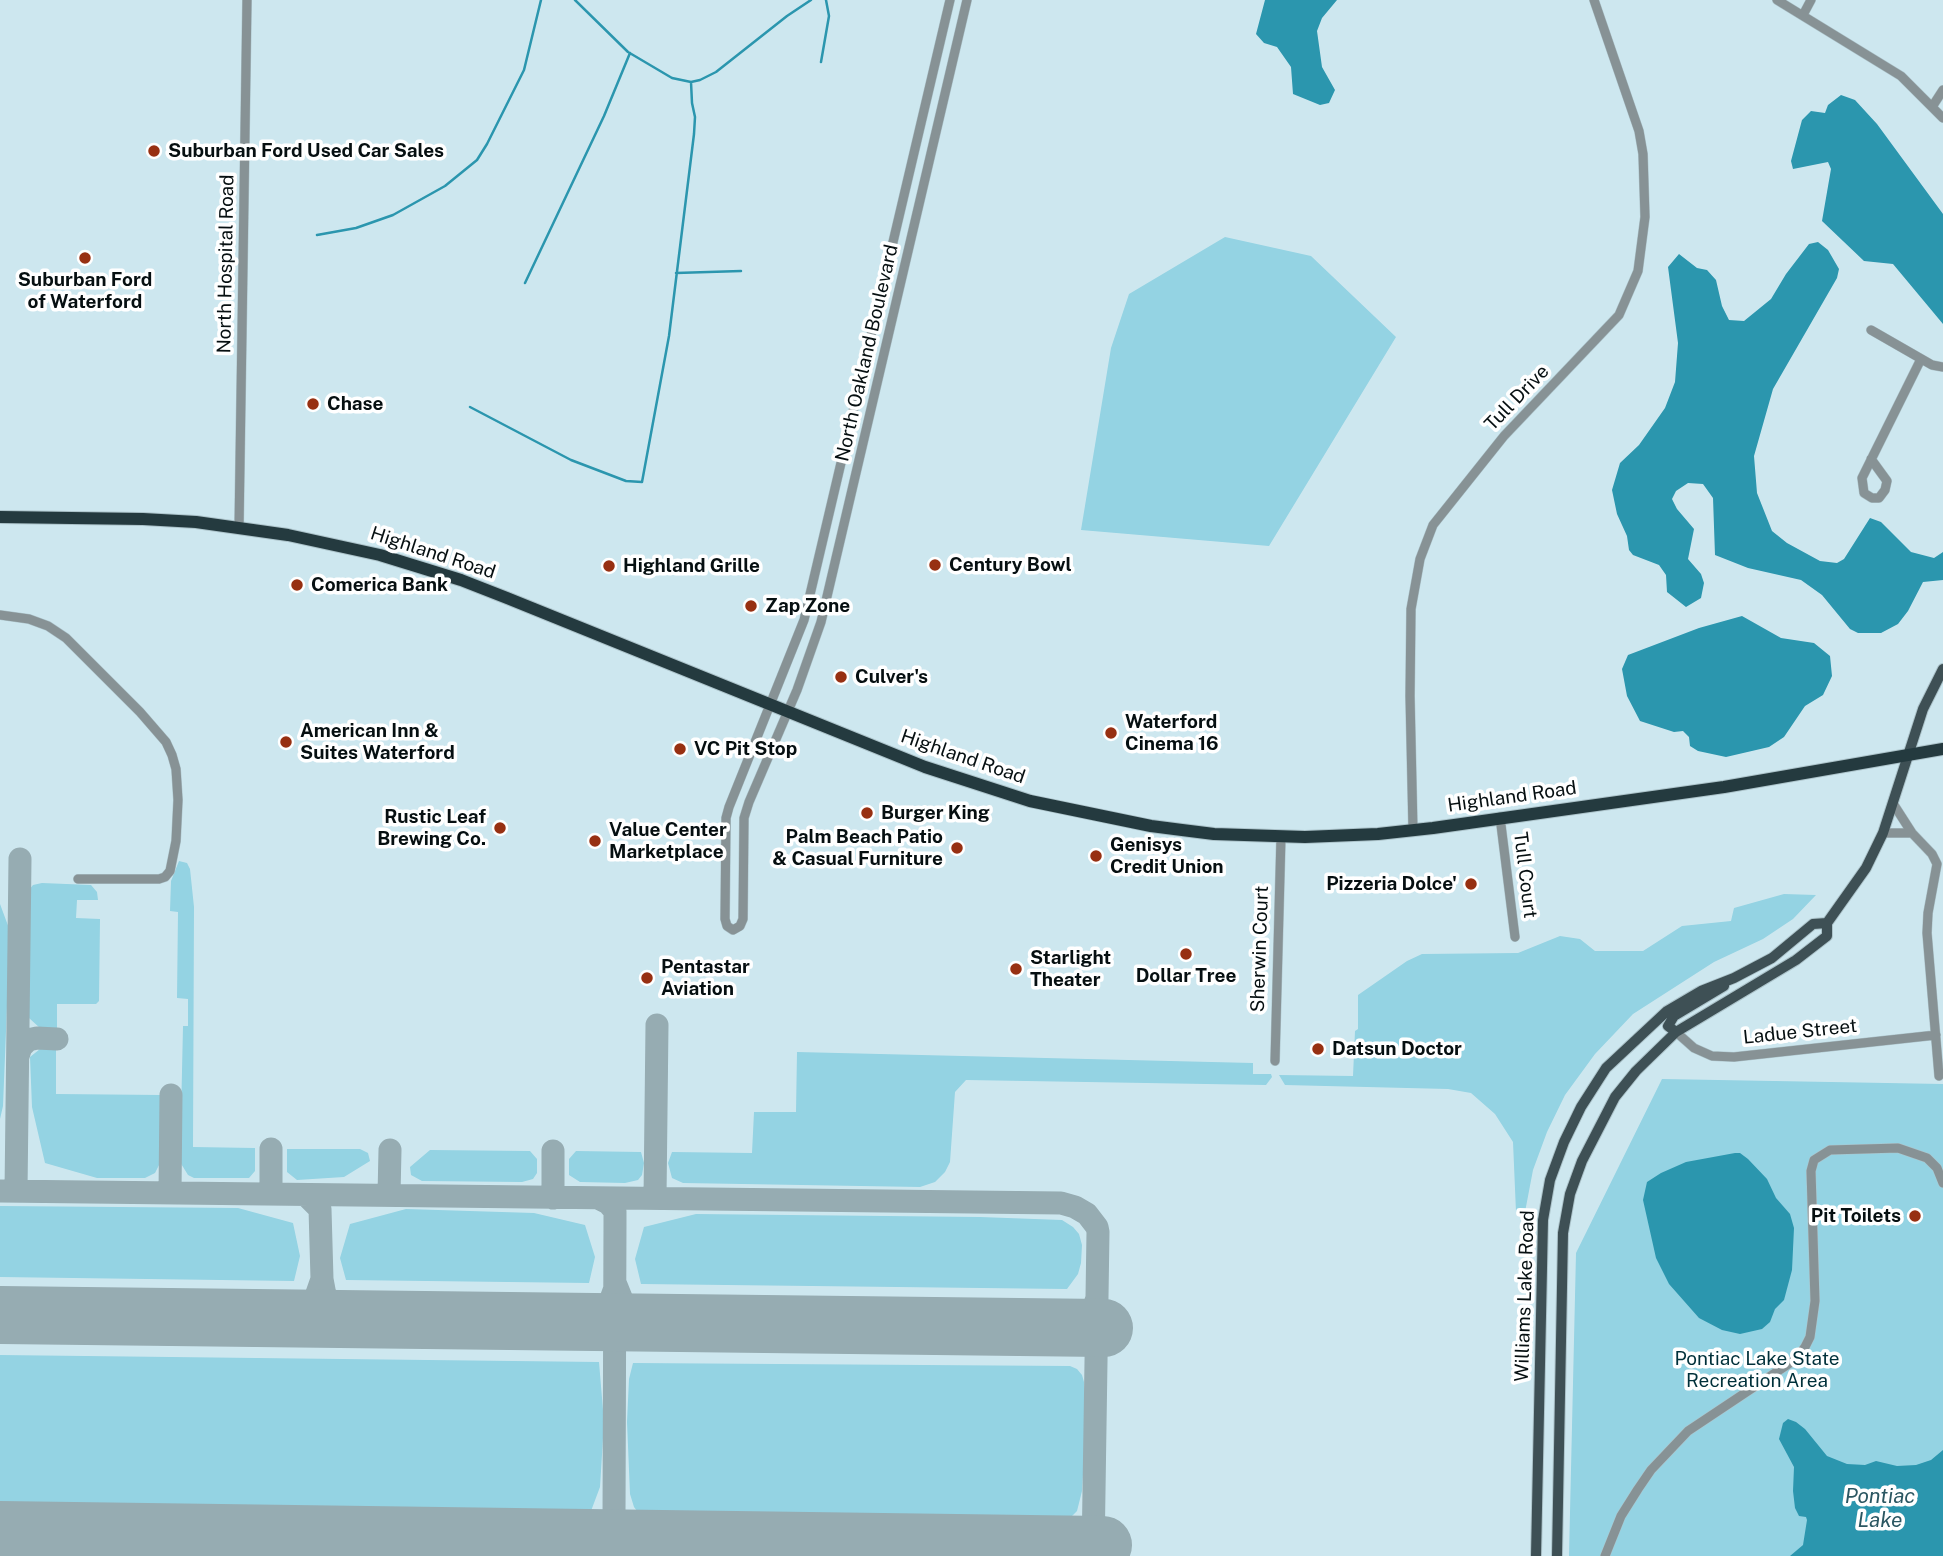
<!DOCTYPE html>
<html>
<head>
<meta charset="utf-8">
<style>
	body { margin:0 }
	canvas { display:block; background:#cde7ef }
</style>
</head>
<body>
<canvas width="1943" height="1556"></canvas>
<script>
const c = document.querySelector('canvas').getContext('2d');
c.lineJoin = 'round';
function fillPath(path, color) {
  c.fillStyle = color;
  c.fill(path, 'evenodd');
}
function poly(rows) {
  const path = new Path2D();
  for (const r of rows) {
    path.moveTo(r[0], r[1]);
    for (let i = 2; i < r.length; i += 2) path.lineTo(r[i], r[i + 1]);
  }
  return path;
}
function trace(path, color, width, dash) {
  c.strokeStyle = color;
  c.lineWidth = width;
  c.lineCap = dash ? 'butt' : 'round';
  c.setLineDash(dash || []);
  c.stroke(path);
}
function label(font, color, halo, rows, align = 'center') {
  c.font = font + ' "Public Sans",sans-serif';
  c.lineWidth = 7;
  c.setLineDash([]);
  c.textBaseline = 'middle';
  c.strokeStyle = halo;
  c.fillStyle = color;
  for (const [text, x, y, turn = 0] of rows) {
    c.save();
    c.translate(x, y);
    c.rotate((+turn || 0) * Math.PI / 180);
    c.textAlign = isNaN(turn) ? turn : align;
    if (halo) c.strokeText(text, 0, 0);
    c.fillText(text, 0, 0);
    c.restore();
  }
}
fillPath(poly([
	[1225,237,1311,256,1396,337,1269,546,1081,530,1111,348,1129,294],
	[179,861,187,863,190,869,194,907,193,1147,255,1148,255,1171,249,1178,194,1178,188,1175,180,1162,183,1026,188,1026,188,999,177,998,178,912,170,911,171,881],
	[42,883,91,885,97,892,98,900,77,900,76,918,100,919,99,1001,96,1004,57,1004,57,1029,40,1028,29,1018,29,890,33,885],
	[1784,894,1816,895,1793,919,1763,939,1714,962,1633,1014,1595,1054,1565,1095,1547,1132,1533,1170,1525,1212,1516,1212,1513,1142,1495,1114,1471,1093,1448,1089,1285,1085,1279,1075,1353,1076,1355,1031,1358,1029,1358,995,1407,961,1422,954,1518,953,1560,936,1580,939,1595,951,1643,951,1682,926,1731,921,1734,908],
	[0,904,10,931,3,1106,0,1119],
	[40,1049,56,1049,56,1094,162,1095,161,1161,155,1173,145,1178,97,1178,45,1163,32,1107,30,1057],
	[797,1052,1253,1063,1253,1074,1271,1074,1272,1077,1266,1085,966,1080,955,1092,950,1162,945,1172,935,1182,920,1187,683,1183,672,1178,668,1163,672,1152,752,1153,754,1112,796,1112],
	[1662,1079,1943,1084,1943,1556,1569,1556,1576,1253],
	[287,1149,360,1149,368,1153,370,1161,344,1177,297,1180,287,1172],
	[430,1150,530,1151,537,1159,537,1173,533,1179,522,1182,422,1181,411,1175,410,1167],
	[576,1151,641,1152,644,1163,642,1175,638,1180,625,1183,580,1182,569,1175,569,1159],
	[0,1206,238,1208,293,1223,300,1256,294,1281,0,1277],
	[406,1209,534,1213,585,1225,595,1257,589,1283,346,1280,340,1258,350,1224],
	[696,1214,980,1217,1062,1220,1073,1227,1079,1234,1082,1245,1081,1263,1078,1274,1067,1289,641,1284,635,1259,644,1227],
	[0,1355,599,1362,604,1422,600,1487,591,1511,587,1516,575,1519,0,1512],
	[633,1363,1070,1366,1077,1369,1082,1375,1084,1382,1085,1442,1082,1491,1077,1511,1066,1522,1058,1524,653,1521,640,1515,634,1507,630,1494,627,1422,629,1379]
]), '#94d3e3');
fillPath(poly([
	[1265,0,1337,0,1322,18,1317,31,1322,67,1335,90,1329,103,1320,105,1293,94,1291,67,1277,47,1264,43,1256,34],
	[1841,95,1855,100,1877,124,1943,214,1943,324,1893,264,1864,261,1822,221,1831,169,1828,162,1793,169,1791,161,1802,120,1811,111,1825,113,1828,105],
	[1818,242,1828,250,1839,269,1837,278,1773,389,1754,456,1757,493,1772,531,1787,543,1820,561,1837,563,1844,559,1870,518,1881,522,1911,552,1934,558,1943,552,1943,580,1923,582,1908,611,1898,624,1881,633,1858,633,1850,629,1822,595,1801,580,1748,568,1715,555,1713,498,1703,484,1688,483,1676,491,1672,499,1677,509,1694,529,1688,559,1701,574,1704,583,1701,598,1686,607,1667,592,1666,575,1659,565,1633,555,1629,550,1627,536,1617,514,1612,490,1620,463,1639,445,1665,408,1675,382,1678,343,1668,267,1679,254,1697,268,1707,270,1716,280,1722,306,1729,320,1744,321,1771,299,1786,274,1809,244],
	[1742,616,1781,638,1814,643,1830,656,1832,676,1823,695,1805,706,1784,737,1769,747,1726,757,1698,751,1690,746,1689,737,1683,731,1674,732,1640,721,1627,696,1622,669,1628,655,1699,628],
	[1735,1153,1740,1153,1748,1159,1767,1179,1776,1198,1790,1214,1794,1228,1792,1270,1784,1300,1775,1309,1770,1322,1762,1329,1740,1334,1722,1330,1699,1318,1669,1284,1656,1258,1643,1200,1647,1182,1661,1173,1686,1162],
	[1788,1419,1796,1422,1805,1429,1827,1456,1847,1464,1865,1465,1876,1461,1897,1466,1916,1465,1931,1460,1943,1450,1943,1556,1790,1556,1803,1545,1807,1520,1806,1517,1799,1516,1795,1508,1793,1491,1794,1467,1779,1439,1783,1423]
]), '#2b96ae');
trace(poly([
	[575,0,628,52,672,78,691,82,700,80,716,72,787,16,811,0],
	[821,62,829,16,826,0],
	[317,235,356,228,393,215,445,186,477,160,487,144,524,70,541,0],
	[676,273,741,271],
	[525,283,604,116,630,53],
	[470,407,571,460,626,481,642,482,669,336,694,134,695,117,692,103,691,82]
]), '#2b96ae', 2.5);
trace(poly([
	[18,1056,21,1047,28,1040,37,1038,57,1039],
	[553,1151,553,1198],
	[0,1191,1061,1203,1075,1207,1087,1214,1097,1227,1098,1232,1093,1556],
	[16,1191,20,859],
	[170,1193,171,1095],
	[271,1194,271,1149],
	[306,1195,320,1209,322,1279,325,1295,341,1312,357,1319],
	[389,1195,390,1150],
	[655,1198,657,1025],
	[616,1285,624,1305,639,1317,654,1323],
	[286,1318,303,1310,315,1299,322,1279],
	[577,1322,603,1309,611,1299,615,1288],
	[1066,1327,1092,1312,1097,1298],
	[614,1517,619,1528,633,1539],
	[318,1534,342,1542,362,1556],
	[593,1538,608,1529,614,1517,615,1222,615,1211,608,1203,598,1198],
	[924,1543,951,1556],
	[396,1556,412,1545,442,1536]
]), '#96acb2', 23);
trace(poly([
	[0,1315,1104,1328],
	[0,1530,1103,1545]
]), '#96acb2', 58);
const minor = poly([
	[950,0,804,620,729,807,726,818,725,919,727,926,733,930,740,926,743,919,744,818,749,802,797,690,821,622,967,0],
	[1777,0,1901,76,1943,118],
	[1803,15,1811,0],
	[1932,107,1943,90],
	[1871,330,1932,365,1943,367],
	[1871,459,1887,481,1885,490,1879,498,1872,498,1864,493,1862,478,1921,359],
	[239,528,247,0],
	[0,615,29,619,48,626,66,638,140,712,166,742,172,755,176,769,178,800,176,841,170,871,165,877,159,879,78,879],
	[1894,805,1912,833,1932,854,1937,864,1928,913,1927,933,1939,1076],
	[1500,817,1515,937],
	[1413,830,1410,696,1411,609,1420,559,1433,525,1504,436,1619,315,1638,271,1645,217,1643,154,1639,131,1594,0],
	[1883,833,1912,833],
	[1676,1032,1694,1048,1712,1056,1734,1057,1936,1035],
	[1275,1061,1281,837],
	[1605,1556,1621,1516,1638,1489,1651,1470,1688,1431,1796,1359,1805,1347,1810,1337,1815,1301,1811,1171,1814,1160,1830,1150,1898,1148,1927,1158,1937,1168,1943,1183]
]);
const major = poly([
	[1676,1032,1668,1026,1674,1016,1724,986],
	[1536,1556,1543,1220,1550,1180,1564,1142,1581,1107,1606,1068,1667,1011,1701,991,1734,978,1772,958,1813,924,1827,923],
	[1557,1556,1563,1233,1570,1194,1582,1161,1615,1097,1636,1071,1676,1032,1796,960,1827,936,1827,923,1866,868,1883,833,1923,709,1943,669]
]);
const highway = poly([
	[0,517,143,519,196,522,288,535,380,555,461,580,507,598,925,767,1030,801,1151,826,1182,830,1214,834,1305,837,1378,834,1433,828,1724,787,1943,749]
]);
trace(minor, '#adc4cb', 10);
trace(major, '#adc4cb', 12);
trace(highway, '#adc4cb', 14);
trace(minor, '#879295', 9);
trace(major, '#3e5055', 10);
trace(highway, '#243a3f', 12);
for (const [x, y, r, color] of [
	[154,151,7,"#973012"],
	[85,258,7,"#973012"],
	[313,404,7,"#973012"],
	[935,565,7,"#973012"],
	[609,566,7,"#973012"],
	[297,585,7,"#973012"],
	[751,606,7,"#973012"],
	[841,677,7,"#973012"],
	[1111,733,7,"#973012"],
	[286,742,7,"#973012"],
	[680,749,7,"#973012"],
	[867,813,7,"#973012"],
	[500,828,7,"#973012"],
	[595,841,7,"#973012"],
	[957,848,7,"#973012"],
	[1096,856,7,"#973012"],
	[1471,884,7,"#973012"],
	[1186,954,7,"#973012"],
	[1016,969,7,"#973012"],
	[647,978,7,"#973012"],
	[1318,1049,7,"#973012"],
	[1915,1216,7,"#973012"]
]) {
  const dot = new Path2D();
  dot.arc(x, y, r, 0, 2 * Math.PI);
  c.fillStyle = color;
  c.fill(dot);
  trace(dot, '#fff', 2.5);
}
label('bold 19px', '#060f11', '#fff', [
	["Suburban Ford Used Car Sales",168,151],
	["Suburban Ford",85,280,"center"],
	["of Waterford",85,302,"center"],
	["Chase",327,404],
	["Century Bowl",949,565],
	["Highland Grille",623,566],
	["Comerica Bank",311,585],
	["Zap Zone",765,606],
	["Culver's",855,677],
	["Waterford",1125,722],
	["Cinema 16",1125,744],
	["American Inn &",300,731],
	["Suites Waterford",300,753],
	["VC Pit Stop",694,749],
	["Burger King",881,813],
	["Rustic Leaf",486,817,"right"],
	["Brewing Co.",486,839,"right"],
	["Value Center",609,830],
	["Marketplace",609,852],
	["Palm Beach Patio",943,837,"right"],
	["& Casual Furniture",943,859,"right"],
	["Genisys",1110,845],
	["Credit Union",1110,867],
	["Pizzeria Dolce'",1457,884,"right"],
	["Starlight",1030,958],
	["Theater",1030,980],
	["Pentastar",661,967],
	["Aviation",661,989],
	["Dollar Tree",1186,976,"center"],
	["Datsun Doctor",1332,1049],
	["Pit Toilets",1901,1216,"right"]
], 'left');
label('19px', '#060f11', '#fff', [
	["North Hospital Road",226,264,-89],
	["North Oakland Boulevard",867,353,-77],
	["Tull Drive",1517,398,-46],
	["Highland Road",433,553,18],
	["Highland Road",963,757,19],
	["Highland Road",1512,797,-8],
	["Tull Court",1525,875,83],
	["Sherwin Court",1260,949,-88],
	["Ladue Street",1800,1032,-6],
	["Williams Lake Road",1525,1296,-88]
]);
label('19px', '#00303a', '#fff', [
	["Pontiac Lake State",1757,1359],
	["Recreation Area",1757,1381]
]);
label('italic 21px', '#2b5762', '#fff', [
	["Pontiac",1880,1497],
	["Lake",1880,1521]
]);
</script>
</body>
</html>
